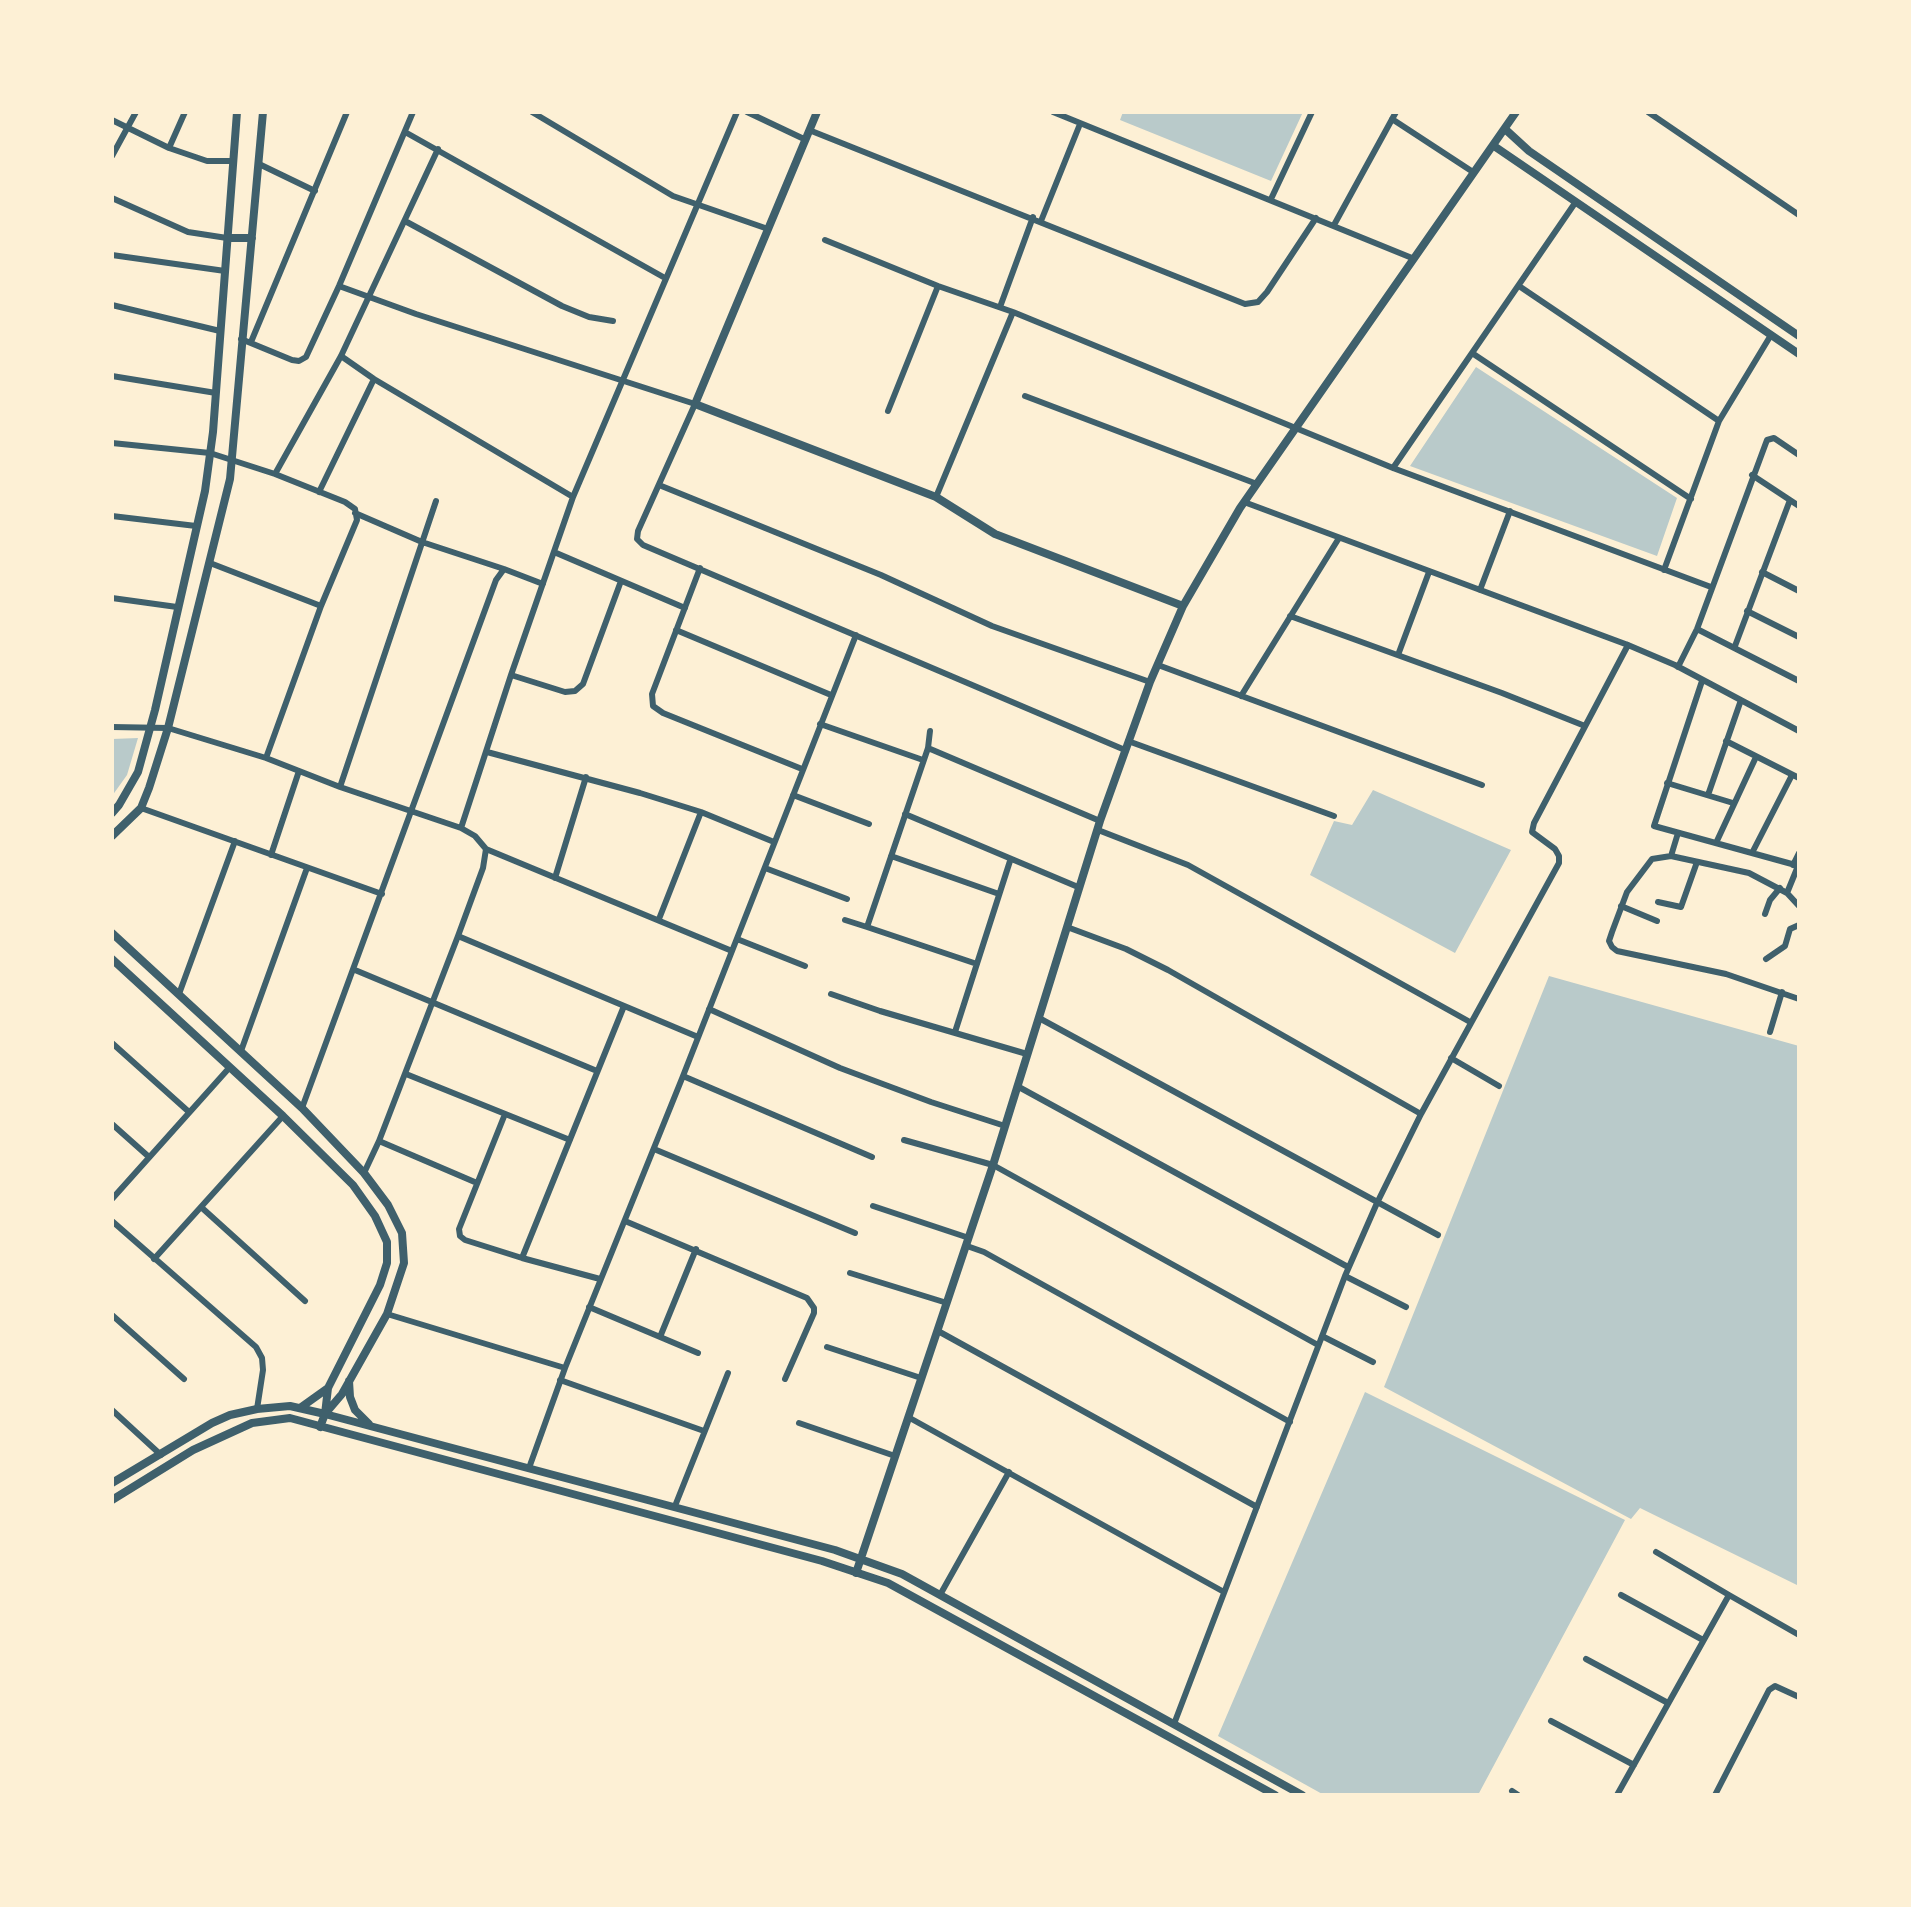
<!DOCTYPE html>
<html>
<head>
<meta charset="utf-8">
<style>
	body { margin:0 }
	#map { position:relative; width:1911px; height:1907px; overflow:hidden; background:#fdf0d5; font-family:"Times New Roman",serif }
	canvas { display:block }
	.frame { position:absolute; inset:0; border:114px solid #fdf0d5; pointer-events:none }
</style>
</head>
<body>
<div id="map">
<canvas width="1911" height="1907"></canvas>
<div class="frame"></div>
</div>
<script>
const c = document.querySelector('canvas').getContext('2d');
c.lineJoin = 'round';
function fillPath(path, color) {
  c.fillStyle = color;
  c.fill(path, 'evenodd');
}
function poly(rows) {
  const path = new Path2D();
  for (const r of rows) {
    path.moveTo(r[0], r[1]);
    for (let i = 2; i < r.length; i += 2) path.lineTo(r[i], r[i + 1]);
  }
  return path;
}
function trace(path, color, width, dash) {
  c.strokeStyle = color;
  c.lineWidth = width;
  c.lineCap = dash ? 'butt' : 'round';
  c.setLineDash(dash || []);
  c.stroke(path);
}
fillPath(poly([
	[1123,112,1303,112,1271,181,1120,120],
	[1476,367,1677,498,1657,556,1410,466],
	[138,738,127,775,112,796,112,739],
	[1373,790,1511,850,1455,953,1310,875,1334,821,1352,825],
	[1549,976,1799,1046,1799,1586,1640,1508,1631,1519,1384,1387],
	[1365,1392,1625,1520,1478,1795,1324,1795,1218,1736]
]), '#b9caca');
trace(poly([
	[532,112,673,196,768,229],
	[747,112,804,139],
	[1053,112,1412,258],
	[1648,112,1799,215],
	[1392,119,1473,172],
	[112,120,169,148,207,161,232,161],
	[809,130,1245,304,1258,302,1267,292,1316,218],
	[405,132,665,278],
	[169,148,185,112],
	[112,156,136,112],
	[259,164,315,191],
	[112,198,188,232,227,238],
	[1271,199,1312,112],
	[405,221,562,306,589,317,613,321],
	[1041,221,1080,124],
	[1334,225,1396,112],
	[825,240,938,286,1013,312,1393,468,1711,587],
	[112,255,225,271],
	[339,286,416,314,695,404,638,531,637,539,643,545,1125,750],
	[1519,286,1719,421],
	[112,305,220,331],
	[1000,307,1033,217],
	[241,339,292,360,299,361,306,357,339,286,413,112],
	[251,342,347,112],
	[1472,353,1691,499],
	[341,356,374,379,573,497],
	[112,376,216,393],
	[1025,396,1257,484],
	[888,411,938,286],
	[112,443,210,453,275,474,345,502,355,509,357,520,321,606,266,758],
	[1393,468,1575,203],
	[275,474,341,356,438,149],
	[1752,475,1799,506],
	[659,485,881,575,992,626,1150,682],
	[319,492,374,379],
	[936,497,1013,312],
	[1244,502,1628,645,1675,665,1799,731],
	[355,513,422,542,504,569],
	[112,516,196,526],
	[554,552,685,608],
	[210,563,321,606],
	[700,568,652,694,653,706,663,713,802,769],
	[1664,570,1719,421,1771,335],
	[1762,572,1799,591],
	[1480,590,1510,511],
	[112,598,177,607],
	[1747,611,1799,637],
	[1290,616,1502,693,1585,726],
	[1697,629,1799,681],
	[676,630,831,695],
	[1735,646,1790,500],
	[1398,655,1429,572],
	[1158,665,1482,785],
	[1678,667,1697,629,1767,440,1774,438,1799,455],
	[511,675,565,692,575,691,583,684,621,581],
	[1702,681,1654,826,1799,866],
	[1241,696,1339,538],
	[820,724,923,760],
	[112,727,168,728,266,758,340,787,461,828,475,836,486,849,483,868,458,936,379,1141,364,1173],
	[1128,741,1334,816],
	[1726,741,1799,778],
	[928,748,1100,821],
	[487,752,640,793,701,812,774,842],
	[1667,783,1733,803],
	[340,787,436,501],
	[793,795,869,824],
	[1708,795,1741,700],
	[141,808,382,894],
	[905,814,1078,887],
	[461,828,511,675,573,497,737,112],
	[1098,830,1188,865,1470,1022],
	[1678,833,1671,856,1749,873,1787,893,1799,906],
	[1716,843,1756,757],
	[486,849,732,951],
	[1752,853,1792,775],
	[271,855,299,771],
	[891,856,999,894],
	[1671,856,1652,859,1627,892,1612,932,1609,941,1612,947,1617,951,1726,974,1799,999],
	[1793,865,1799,853],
	[765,868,847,899],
	[555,878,586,777],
	[1787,893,1798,866],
	[1658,902,1681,907,1697,862],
	[1621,906,1657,921],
	[1765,914,1770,900,1780,888],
	[659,919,701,812],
	[845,920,867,927,928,748,930,731],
	[867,927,977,964],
	[1067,927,1126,949,1168,970,1421,1114],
	[458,936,698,1037],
	[737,939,805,966],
	[1766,959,1785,946,1790,929,1799,925],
	[355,970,597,1071],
	[179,994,235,841],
	[831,994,880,1011,1027,1054],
	[709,1009,840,1068,931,1102,1005,1126],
	[1039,1018,1438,1235],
	[955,1032,1010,861],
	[1770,1032,1782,992],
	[112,1043,189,1112],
	[241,1051,307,868],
	[1451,1058,1499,1086],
	[406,1074,570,1140],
	[683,1076,872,1157],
	[1017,1086,1348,1267],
	[302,1108,496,580,504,569,543,584],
	[505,1114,459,1229,460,1236,465,1240,522,1258,600,1279],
	[112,1124,149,1157],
	[904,1140,993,1165,1318,1345],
	[379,1141,477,1183],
	[654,1149,855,1233],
	[112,1199,230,1067],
	[873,1206,969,1238],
	[201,1207,305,1301],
	[112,1221,256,1347,262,1358,263,1370,257,1409],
	[625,1221,807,1298,814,1308,814,1313,785,1379],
	[967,1246,984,1252,1290,1422],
	[522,1258,624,1006],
	[154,1259,283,1116],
	[850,1273,947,1303],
	[1345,1276,1406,1307],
	[589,1307,698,1353],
	[387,1314,565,1368],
	[112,1315,184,1379],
	[938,1331,1257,1507],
	[1322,1336,1373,1362],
	[660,1337,696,1249],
	[827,1347,921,1378],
	[560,1380,704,1431],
	[112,1410,161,1455],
	[908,1417,1224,1592],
	[799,1423,895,1456],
	[529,1468,565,1368,683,1076,856,635],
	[675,1506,728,1373],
	[1656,1552,1729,1595],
	[940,1595,1009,1472],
	[1621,1595,1703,1640],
	[1586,1659,1668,1703],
	[1551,1721,1634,1765],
	[1174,1724,1345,1276,1377,1203,1421,1114,1559,863,1559,856,1555,849,1532,832,1534,823,1628,645],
	[1512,1791,1518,1795],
	[1617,1795,1729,1595,1799,1635],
	[1715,1795,1769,1690,1775,1686,1799,1697]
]), '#3f606c', 6);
trace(poly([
	[817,112,695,404,936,497,995,534,1183,606],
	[1505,129,1529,151,1799,336],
	[1494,146,1799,354],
	[227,238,252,238],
	[112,813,119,805,138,772,155,710,205,491,213,432,237,112],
	[112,836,141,808,149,788,168,728,230,479,263,112],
	[112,933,302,1108,364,1173,388,1205,402,1233,404,1263,387,1314,342,1394,325,1414],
	[112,959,283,1116,353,1185,375,1216,387,1242,387,1263,380,1285,328,1388,325,1414,320,1427],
	[349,1381,350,1397,355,1410,369,1424],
	[300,1408,328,1388],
	[112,1483,212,1423,230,1415,257,1409,290,1406,325,1414,835,1550,902,1574,1302,1795],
	[112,1500,193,1450,252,1423,290,1418,822,1561,888,1583,1275,1795],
	[856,1573,993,1165,1100,821,1150,682,1183,606,1240,508,1516,112]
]), '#3f606c', 8);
</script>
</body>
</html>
